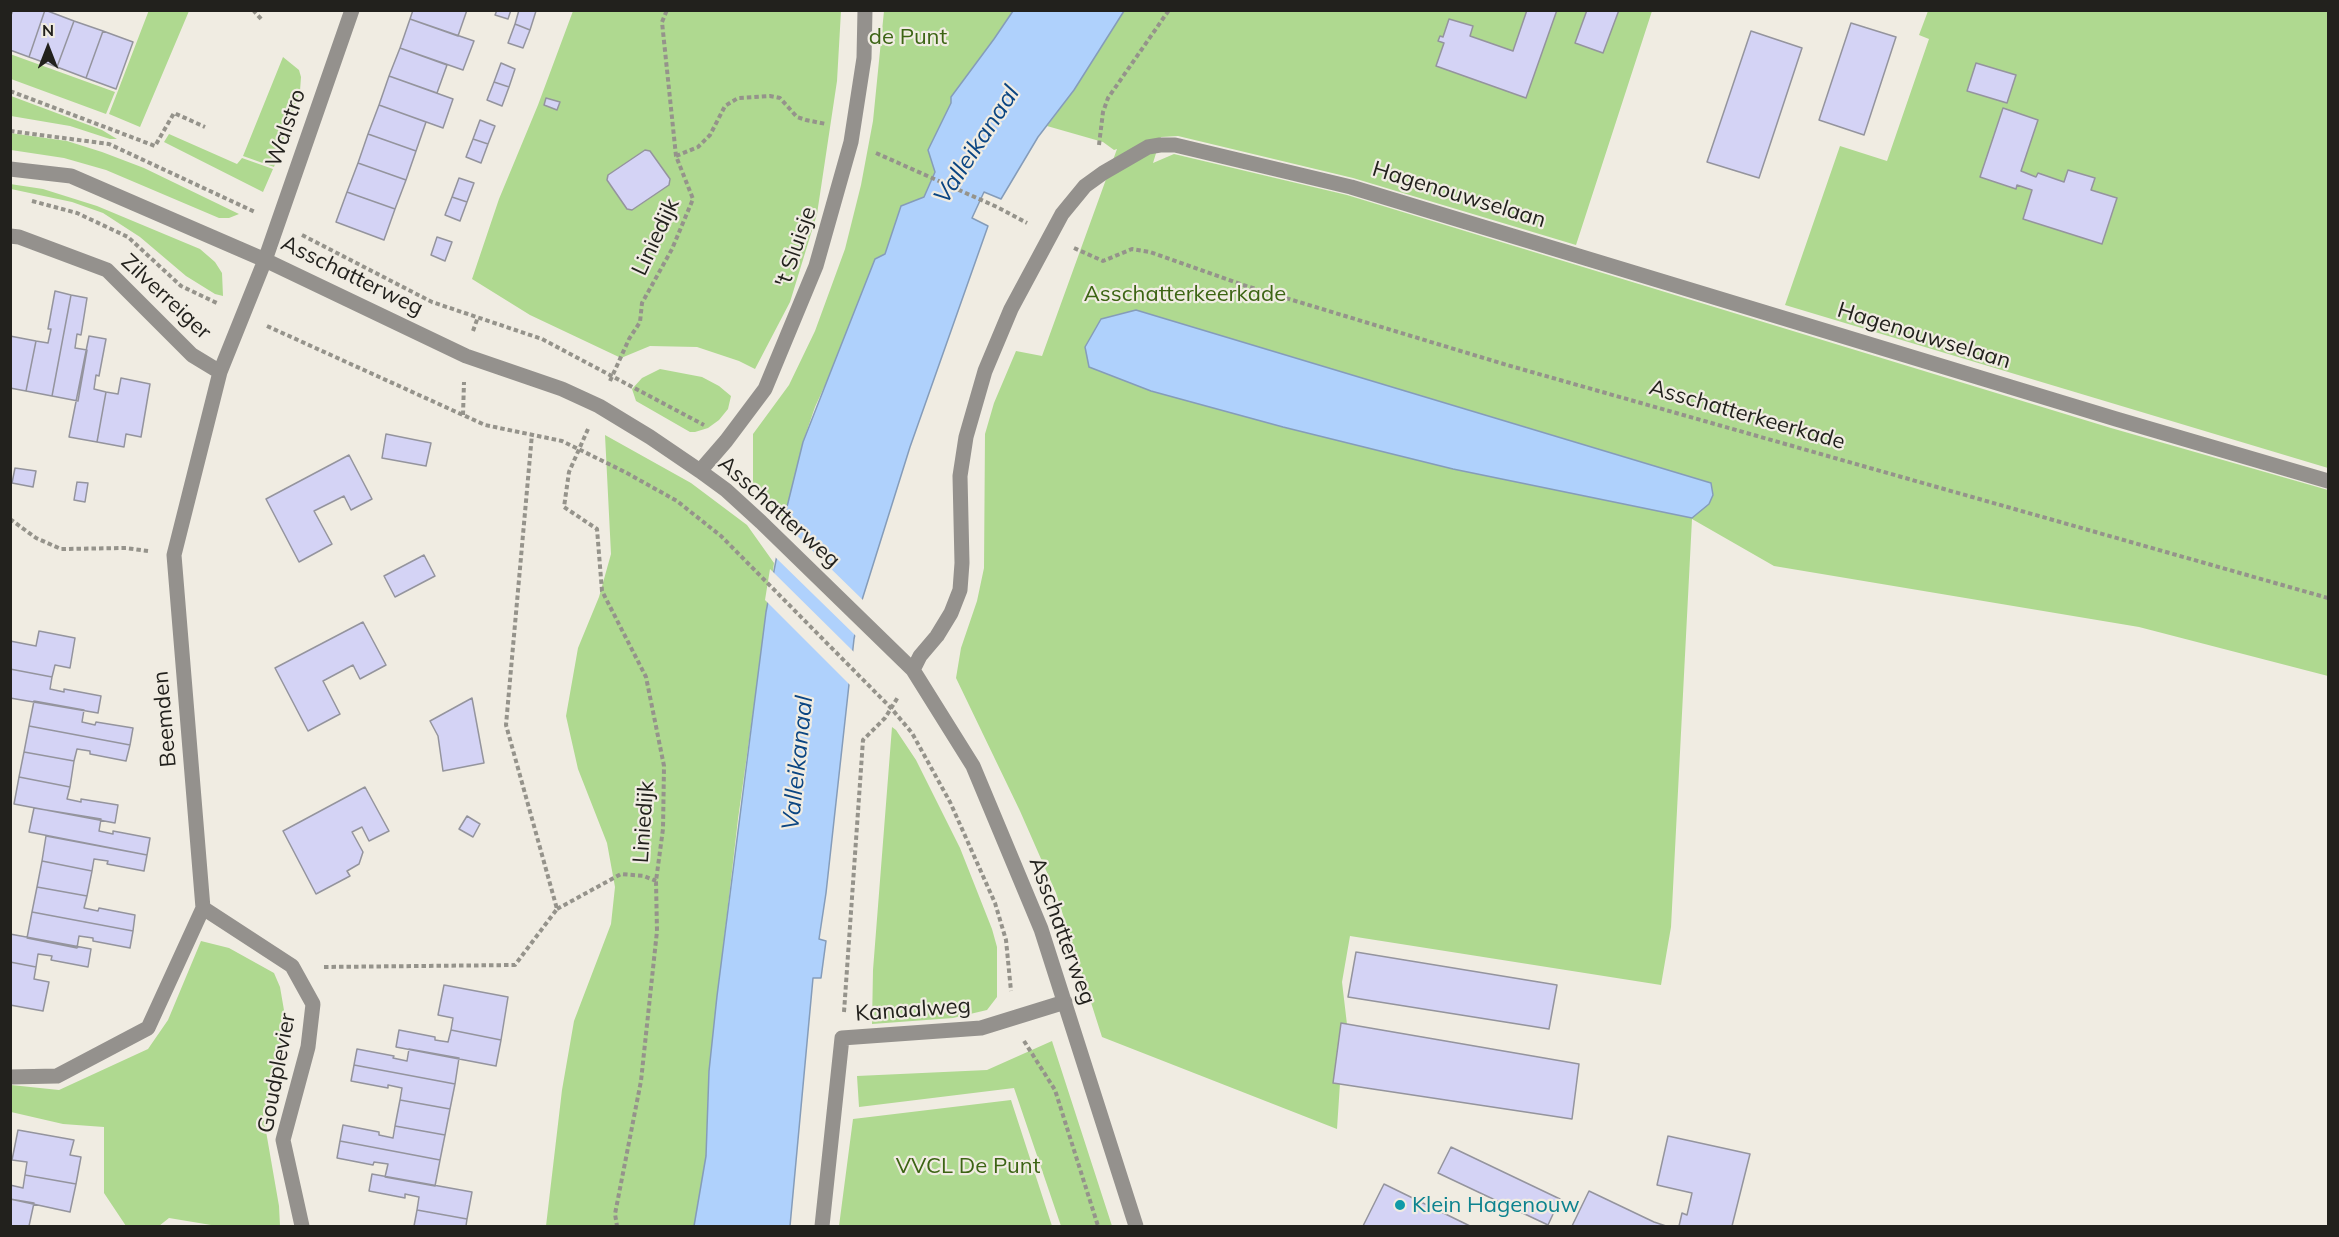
<!DOCTYPE html>
<html>
<head>
<meta charset="utf-8">
<style>
	body { margin:0 }
	#map { position:relative; width:2339px; height:1237px; overflow:hidden; background:#f0ece2; font-family:Mulish,sans-serif }
	canvas { display:block }
	.frame { position:absolute; inset:0; border:12px solid #22211d; pointer-events:none }
	.north { position:absolute; left:18px; top:18px; width:60px; height:60px; -webkit-text-stroke:4px #f0ece2; paint-order:stroke; rotate:0deg; font-size:16px; font-weight:700; line-height:24px; text-align:center; color:#22211d }
	.north::after { content:''; display:block; margin:auto; width:21px; height:27px; background:#22211d; clip-path:polygon(50% 0,100% 100%,50% 72%,0 100%) }
</style>
</head>
<body>
<div id="map">
<canvas width="2339" height="1237"></canvas>
<div class="frame"></div>
<div class="north">N</div>
</div>
<script>
const c = document.querySelector('canvas').getContext('2d');
c.lineJoin = 'round';
function fillPath(path, color) {
  c.fillStyle = color;
  c.fill(path, 'evenodd');
}
function poly(rows) {
  const path = new Path2D();
  for (const r of rows) {
    path.moveTo(r[0], r[1]);
    for (let i = 2; i < r.length; i += 2) path.lineTo(r[i], r[i + 1]);
  }
  return path;
}
function trace(path, color, width, dash) {
  c.strokeStyle = color;
  c.lineWidth = width;
  c.lineCap = dash ? 'butt' : 'round';
  c.setLineDash(dash || []);
  c.stroke(path);
}
function label(font, color, halo, rows, align = 'center') {
  c.font = font + ' Mulish,sans-serif';
  c.lineWidth = 4.5;
  c.setLineDash([]);
  c.textBaseline = 'middle';
  c.strokeStyle = halo;
  c.fillStyle = color;
  for (const [text, x, y, turn = 0] of rows) {
    c.save();
    c.translate(x, y);
    c.rotate((+turn || 0) * Math.PI / 180);
    c.textAlign = isNaN(turn) ? turn : align;
    if (halo) c.strokeText(text, 0, 0);
    c.fillText(text, 0, 0);
    c.restore();
  }
}
fillPath(poly([
	[149,10,189,11,140,127,109,114],
	[573,11,841,11,837,81,817,214,790,302,755,369,739,361,697,347,650,346,621,358,530,315,472,279,499,199,538,105],
	[884,11,1013,11,994,39,951,97,951,103,928,150,935,171,924,197,901,206,885,254,815,407,803,442,784,519,753,485,753,434,789,385,815,331,845,249,861,185,873,121],
	[1124,11,1652,11,1576,245,1353,178,1178,136,1161,137,1153,163,1174,154,1347,195,2111,428,2328,490,2328,676,2139,627,1774,566,1692,519,1671,927,1661,985,1350,936,1342,982,1348,1033,1340,1083,1337,1129,1102,1037,1056,893,1020,811,956,678,961,648,977,601,984,568,985,434,994,403,1016,351,1042,356,1117,149,1114,150,1103,142,1047,126,1074,90],
	[1928,11,2328,11,2328,468,1785,305,1840,146,1887,161,1929,39,1919,35],
	[10,54,115,92,106,114,11,79],
	[283,57,299,70,301,77,300,91,274,167,243,156],
	[11,96,102,130,117,139,110,139,70,126,11,116],
	[10,133,67,141,102,152,144,168,239,214,229,218,219,218,106,170,64,158,11,150],
	[169,134,237,164,242,158,273,169,263,192,164,142],
	[10,184,43,189,97,206,200,249,215,262,222,273,223,296,215,294,186,276,140,237,103,213,72,202,11,189],
	[660,369,702,377,719,386,731,396,728,409,719,420,708,428,695,432,690,432,636,401,632,389,642,378],
	[605,435,691,483,747,525,774,563,738,819,709,1071,706,1156,694,1226,546,1226,562,1090,574,1021,611,924,615,887,607,843,578,769,566,716,578,648,599,597,611,554],
	[892,727,896,730,916,760,960,848,992,929,997,947,997,997,987,1010,953,1018,872,1024,873,970],
	[201,941,229,948,274,973,280,987,285,1016,282,1046,263,1114,279,1206,280,1226,217,1226,169,1218,159,1226,126,1226,104,1193,104,1127,63,1124,11,1112,11,1085,59,1090,148,1049,168,1020],
	[1052,1041,1112,1226,1061,1226,1014,1088,859,1107,857,1076,987,1070],
	[1011,1100,1052,1226,839,1226,853,1119]
]), '#afd990');
const water = poly([
	[1013,11,1124,11,1074,90,1038,137,1001,199,984,192,972,218,988,226,910,447,862,600,854,639,826,893,819,939,826,941,821,978,813,978,790,1226,694,1226,706,1156,709,1071,717,996,766,612,784,519,803,442,875,259,885,254,901,206,924,197,935,172,928,150,951,103,951,97,994,39,1013,11],
	[1136,310,1711,483,1713,495,1709,504,1692,518,1453,469,1283,427,1151,391,1089,367,1085,347,1101,319,1136,310]
]);
fillPath(water, '#afd1fc');
trace(water, '#859cb9', 1.5);
fillPath(poly([
	[781,520,865,602,857,637,773,555],
	[770,569,855,653,851,686,765,600]
]), '#f0ece2');
const building = poly([
	[13,10,45,10,29,57,10,50,10,18,13,10],
	[45,10,74,21,57,67,29,57,45,10],
	[413,10,467,10,458,36,410,19,413,10],
	[497,10,511,10,508,19,495,15,497,10],
	[519,10,536,11,530,30,515,24,519,10],
	[1527,10,1557,10,1526,98,1436,66,1444,43,1438,41,1440,36,1443,37,1449,19,1473,26,1470,36,1513,51,1527,10],
	[1587,10,1619,10,1603,53,1575,43,1587,10],
	[410,19,474,41,463,70,400,48,410,19],
	[74,21,103,31,86,78,57,67,74,21],
	[1851,23,1896,37,1864,135,1819,120,1851,23],
	[515,24,530,30,523,48,508,43,515,24],
	[103,31,133,42,116,89,86,78,103,31],
	[1751,31,1802,48,1759,178,1707,162,1751,31],
	[400,48,447,65,437,93,389,76,400,48],
	[501,63,515,69,509,87,494,82,501,63],
	[1976,63,2016,75,2007,103,1967,91,1976,63],
	[389,76,453,99,443,128,379,105,389,76],
	[494,82,509,87,502,106,487,100,494,82],
	[546,98,560,102,557,110,544,105,546,98],
	[379,105,426,122,416,151,368,134,379,105],
	[2003,108,2038,120,2021,171,2036,177,2038,173,2064,182,2068,170,2095,178,2091,190,2117,198,2102,244,2023,219,2032,190,2017,185,2016,189,1980,177,2003,108],
	[480,120,495,126,488,144,473,139,480,120],
	[368,134,416,151,406,180,358,163,368,134],
	[473,139,488,144,481,163,466,157,473,139],
	[645,150,650,151,670,179,669,185,632,210,627,209,607,180,608,175,645,150],
	[358,163,406,180,395,209,347,192,358,163],
	[459,178,474,183,467,202,452,197,459,178],
	[347,192,395,209,384,240,336,222,347,192],
	[452,197,467,202,460,221,445,215,452,197],
	[437,237,452,242,445,261,431,255,437,237],
	[55,291,71,295,52,396,26,391,36,341,48,343,51,329,48,329,55,291],
	[71,295,87,298,81,335,77,334,75,348,87,350,78,401,52,396,71,295],
	[10,336,36,341,26,391,10,388,10,336],
	[89,336,106,339,99,376,96,375,94,389,106,392,97,442,69,437,89,336],
	[121,378,150,384,141,437,126,434,124,447,97,442,106,392,118,394,121,378],
	[386,434,431,443,426,466,382,458,386,434],
	[349,455,372,499,351,510,344,496,314,511,332,544,299,562,266,499,349,455],
	[15,468,36,471,33,487,12,483,15,468],
	[77,482,88,483,85,502,74,500,77,482],
	[424,555,435,576,395,597,384,576,424,555],
	[363,622,386,665,360,679,353,665,323,681,340,714,308,731,275,668,363,622],
	[39,631,75,638,70,668,55,665,52,677,10,669,10,641,36,646,39,631],
	[10,669,52,677,50,689,64,692,64,689,101,696,98,713,10,698,10,669],
	[472,698,484,763,443,771,438,736,430,721,472,698],
	[34,701,84,710,82,722,95,725,96,722,133,728,130,745,29,726,34,701],
	[29,726,130,745,126,761,90,754,90,751,77,749,74,761,24,752,29,726],
	[24,752,74,761,70,787,19,777,24,752],
	[19,777,70,787,67,799,81,802,81,799,118,805,115,823,14,804,19,777],
	[365,787,389,831,369,841,362,827,352,832,363,852,359,864,347,871,350,876,316,894,283,831,365,787],
	[34,808,101,819,99,831,113,834,113,831,150,838,147,855,29,832,34,808],
	[467,816,480,824,473,837,459,829,467,816],
	[46,836,147,855,144,871,107,864,108,861,94,859,92,871,42,861,46,836],
	[42,861,92,871,87,896,37,887,42,861],
	[37,887,87,896,84,908,98,911,99,908,135,915,133,931,32,912,37,887],
	[32,912,133,931,130,948,93,941,93,938,79,936,77,948,27,938,32,912],
	[10,934,91,949,88,967,51,960,52,956,38,954,36,967,10,962,10,934],
	[1356,952,1557,985,1549,1029,1348,997,1356,952],
	[10,962,36,967,34,979,49,982,43,1011,10,1005,10,962],
	[444,985,508,997,501,1040,451,1030,453,1018,438,1015,444,985],
	[1341,1023,1579,1064,1572,1119,1333,1083,1341,1023],
	[399,1030,435,1037,435,1040,448,1042,451,1030,501,1040,496,1066,396,1047,399,1030],
	[357,1049,394,1056,393,1058,407,1061,409,1049,459,1058,455,1084,354,1065,357,1049],
	[354,1065,455,1084,450,1109,400,1100,402,1088,388,1085,388,1088,351,1081,354,1065],
	[400,1100,450,1109,445,1135,395,1126,400,1100],
	[343,1125,379,1132,379,1135,393,1138,395,1126,445,1135,440,1160,340,1141,343,1125],
	[18,1130,74,1140,70,1155,81,1157,76,1184,25,1175,27,1162,12,1160,18,1130],
	[1668,1136,1750,1154,1732,1226,1679,1226,1682,1213,1687,1215,1692,1193,1657,1185,1668,1136],
	[340,1141,440,1160,435,1186,385,1177,388,1164,374,1162,373,1165,337,1158,340,1141],
	[1451,1147,1560,1199,1548,1225,1438,1173,1451,1147],
	[372,1174,472,1192,467,1219,417,1210,419,1197,405,1194,405,1198,369,1191,372,1174],
	[25,1175,76,1184,70,1212,10,1199,10,1185,23,1188,25,1175],
	[1384,1184,1470,1226,1363,1226,1384,1184],
	[1589,1191,1654,1222,1666,1226,1572,1226,1589,1191],
	[10,1199,34,1203,29,1226,10,1226,10,1199],
	[417,1210,467,1219,466,1226,414,1226,417,1210]
]);
fillPath(building, '#d4d3f5');
trace(building, '#94949d', 1.5);
trace(poly([
	[253,10,263,21],
	[10,91,155,146,174,113,205,127],
	[10,131,109,144,255,212],
	[1099,145,1103,112,1108,98,1169,10],
	[876,153,997,207,1027,223],
	[676,156,698,147,710,135,725,106,738,98,770,96,780,98,797,117,806,120,826,124],
	[32,201,77,213,128,237,181,286,219,304],
	[302,235,432,302,542,339,704,425],
	[1074,248,1103,261,1132,249,1150,252,1246,286,1507,365,2328,598],
	[267,326,485,425,562,441,625,472,677,501,721,536,891,708,912,733,950,802,995,903,1006,940,1011,991],
	[473,331,478,317],
	[610,381,629,339,640,322,642,303,672,249,693,199,676,156,662,22,667,10],
	[463,415,464,382],
	[588,429,569,472,564,507,597,529,602,591,646,677,664,766,663,829,656,881,657,931,641,1081,615,1214,617,1226],
	[10,519,36,538,61,549,126,548,148,551],
	[557,909,621,874,644,876,656,881],
	[324,967,515,965,557,909,506,725,532,434],
	[844,1012,863,740,885,718,898,697],
	[1024,1041,1055,1090,1098,1226]
]), '#95938b', 4, [4.5, 3]);
trace(poly([
	[10,169,71,176,265,260,466,356,562,389,599,406,650,437,700,471,726,490,761,522,913,670,973,766,1041,929,1136,1226],
	[10,236,19,237,107,270,192,355,220,372],
	[700,471,726,441,765,389,816,266,851,142,864,58,865,10],
	[913,670,920,656,937,636,951,613,960,590,962,563,960,476,966,437,985,371,1011,309,1062,214,1085,186,1103,173,1148,147,1160,145,1175,145,1351,187,2116,419,2328,481],
	[203,908,292,966,313,1004,308,1047,283,1140,302,1226],
	[10,1077,57,1076,148,1028,203,908,174,555,220,372,265,260,352,10],
	[822,1226,842,1038,981,1028,1065,1002]
]), '#94918d', 15);
for (const [x, y, r, color] of [
	[1400,1205,6,"#0f9aa8"]
]) {
  const dot = new Path2D();
  dot.arc(x, y, r, 0, 2 * Math.PI);
  c.fillStyle = color;
  c.fill(dot);
  trace(dot, '#f0ece2', 2);
}
label('22px', '#3c6414', '#f0ece2', [
	["de Punt",908,37],
	["Asschatterkeerkade",1185,294],
	["VVCL De Punt",968,1166]
]);
label('22px', '#22211d', '#f0ece2', [
	["Walstro",286,128,-71],
	["Hagenouwselaan",1459,195,17],
	["Liniedijk",656,237,-65],
	["'t Sluisje",796,247,-71],
	["Asschatterweg",352,276,26],
	["Zilverreiger",166,297,43],
	["Hagenouwselaan",1924,336,17],
	["Asschatterkeerkade",1747,415,16],
	["Asschatterweg",779,512,42],
	["Beemden",165,719,-95],
	["Liniedijk",644,822,-86],
	["Asschatterweg",1062,931,70],
	["Kanaalweg",913,1010,-4],
	["Goudplevier",277,1073,-79]
]);
label('22px', '#0d838f', '#f0ece2', [
	["Klein Hagenouw",1412,1205]
], 'left');
label('italic 24px', '#0a4582', '#f0ece2', [
	["Valleikanaal",977,145,-57],
	["Valleikanaal",798,763,-84]
]);
</script>
</body>
</html>
